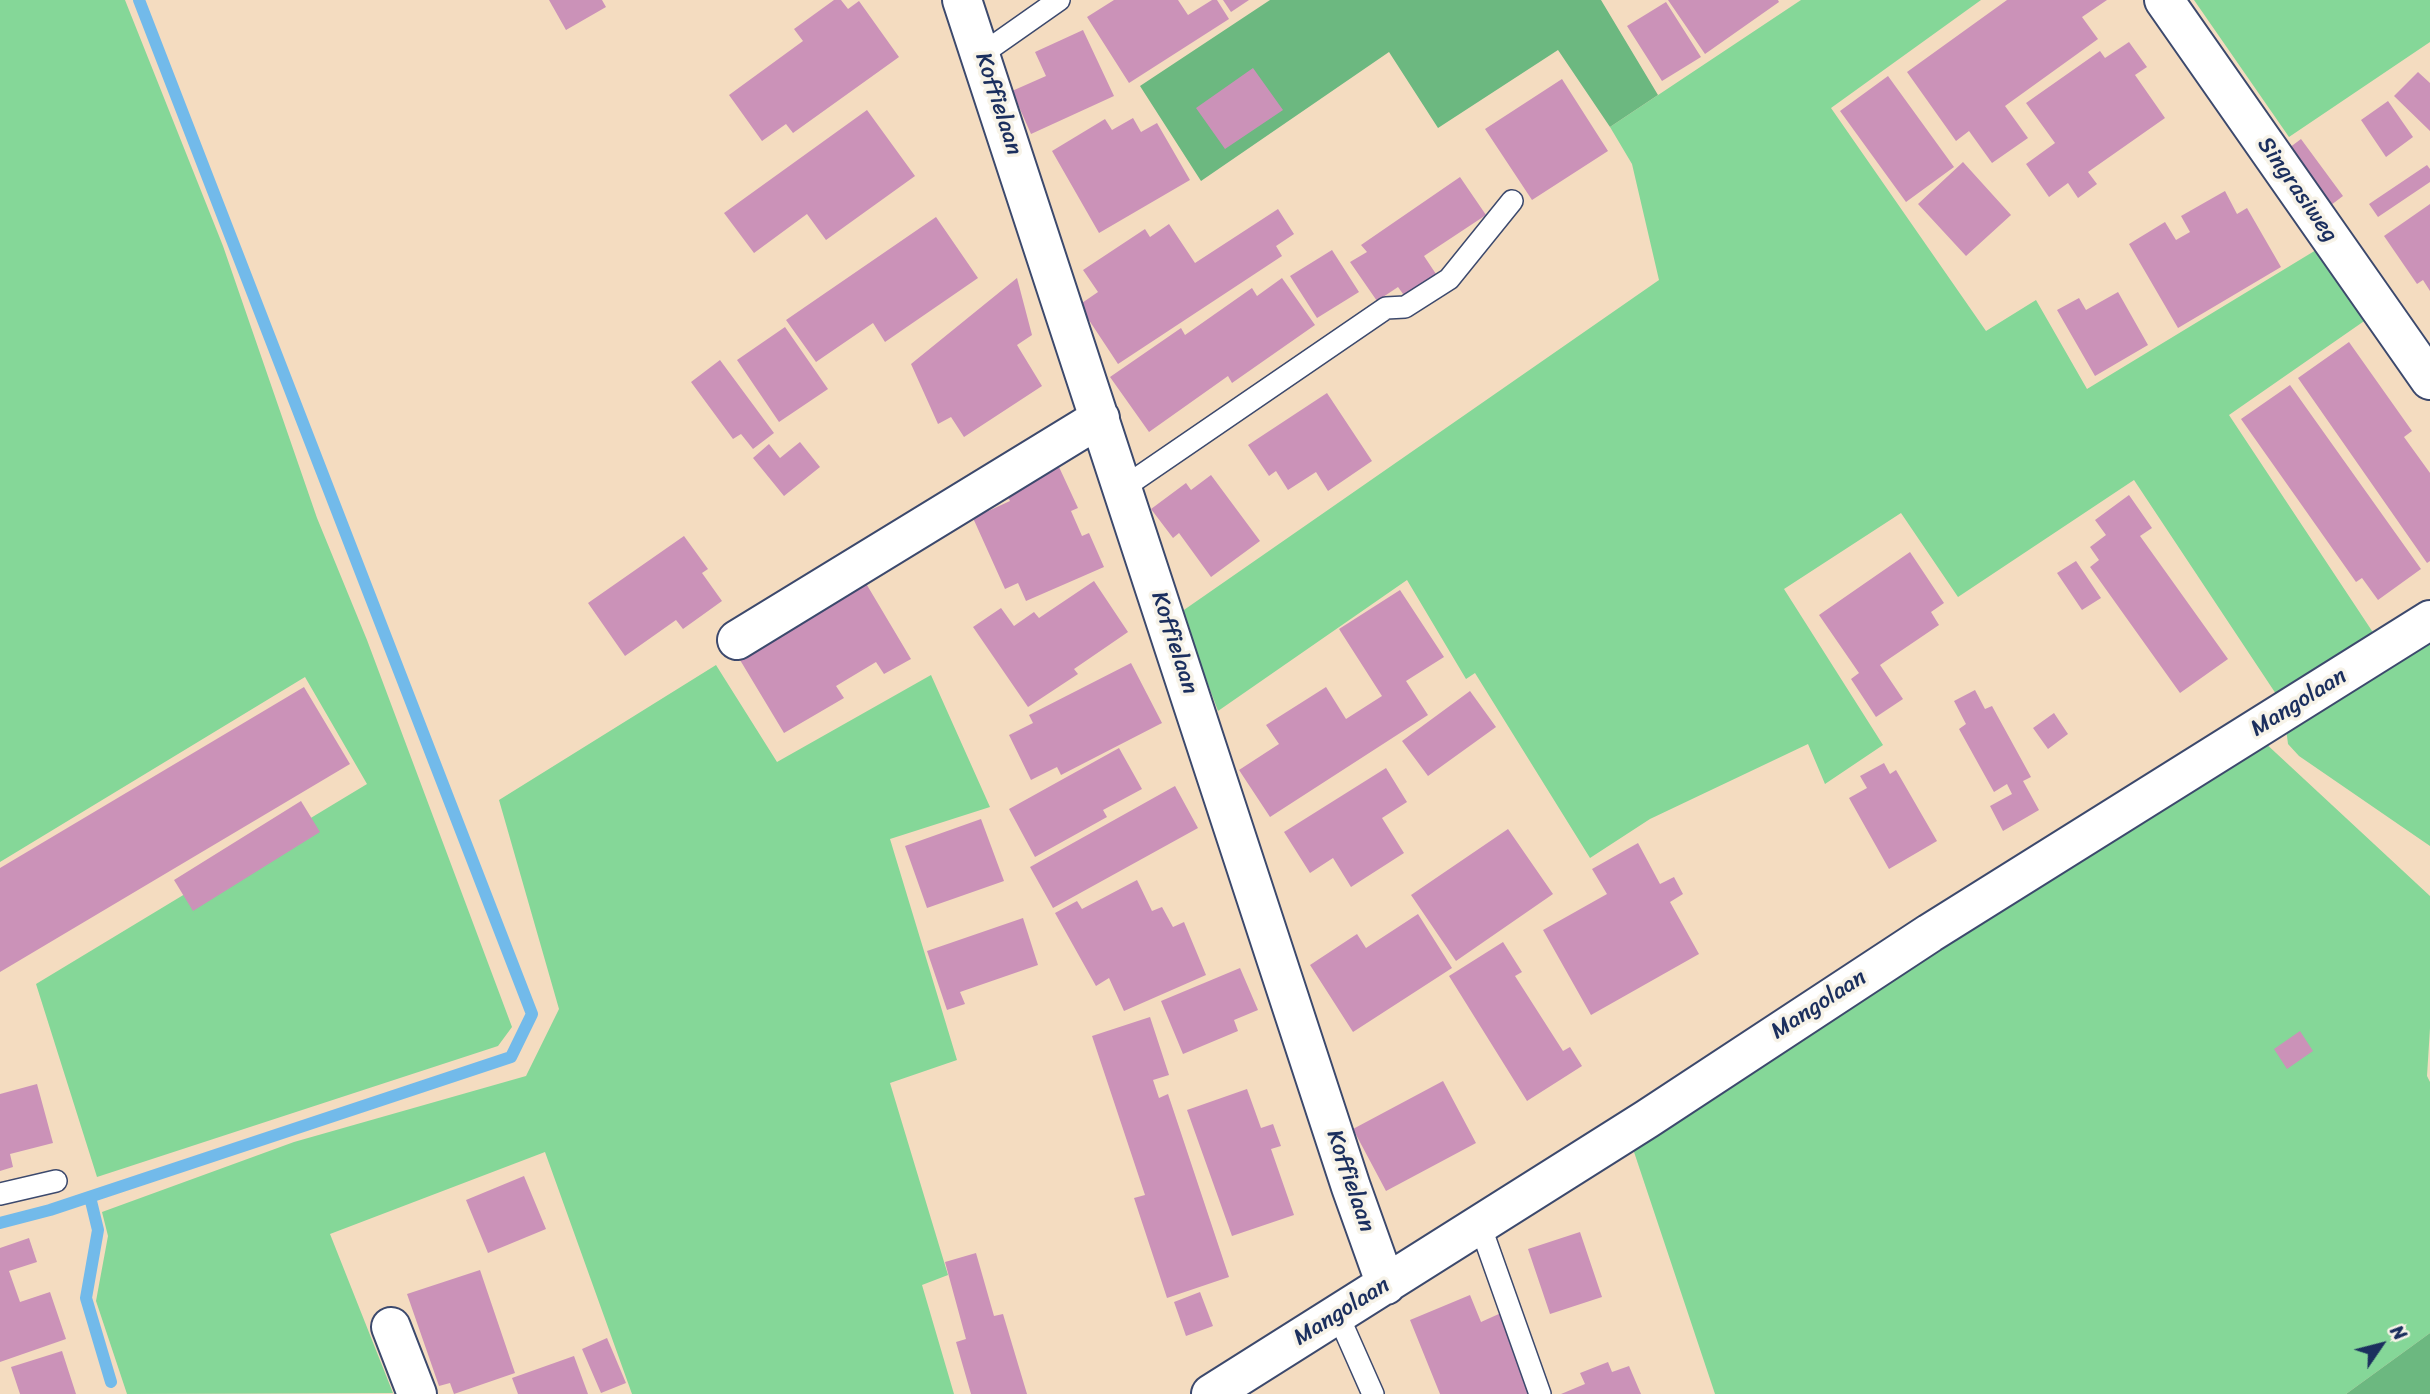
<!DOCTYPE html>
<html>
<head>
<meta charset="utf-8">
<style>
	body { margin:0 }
	#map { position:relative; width:2430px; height:1394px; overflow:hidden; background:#f4dcc0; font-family:Sriracha,sans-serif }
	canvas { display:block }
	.north { position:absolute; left:2346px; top:1310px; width:70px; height:70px; -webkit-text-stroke:5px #f7f3e8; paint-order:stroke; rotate:55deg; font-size:19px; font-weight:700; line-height:28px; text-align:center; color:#1b2f5e }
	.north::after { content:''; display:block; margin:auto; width:24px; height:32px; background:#1b2f5e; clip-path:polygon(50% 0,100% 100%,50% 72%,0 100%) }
</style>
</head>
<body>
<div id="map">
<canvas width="2430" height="1394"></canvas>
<div class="north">N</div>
</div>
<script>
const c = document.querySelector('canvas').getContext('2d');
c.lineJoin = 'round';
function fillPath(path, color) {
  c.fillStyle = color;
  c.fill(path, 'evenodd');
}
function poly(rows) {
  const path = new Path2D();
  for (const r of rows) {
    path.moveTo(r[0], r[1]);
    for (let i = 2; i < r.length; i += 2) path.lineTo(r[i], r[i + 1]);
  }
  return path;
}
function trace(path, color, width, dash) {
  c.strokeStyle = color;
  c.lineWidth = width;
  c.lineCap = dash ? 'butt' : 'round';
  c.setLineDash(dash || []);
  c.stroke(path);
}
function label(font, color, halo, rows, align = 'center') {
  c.font = font + ' Sriracha,sans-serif';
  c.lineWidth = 7;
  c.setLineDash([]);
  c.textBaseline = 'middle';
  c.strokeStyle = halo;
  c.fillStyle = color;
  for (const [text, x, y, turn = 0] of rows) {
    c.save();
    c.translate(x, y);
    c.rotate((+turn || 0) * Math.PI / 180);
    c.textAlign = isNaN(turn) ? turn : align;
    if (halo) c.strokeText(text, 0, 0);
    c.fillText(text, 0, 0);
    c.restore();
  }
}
fillPath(poly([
	[0,0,125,0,223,246,317,518,367,640,512,1027,498,1046,97,1177,36,984,367,784,305,677,0,862],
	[1801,0,1981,0,1831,108,1986,331,2036,300,2087,389,2321,247,2370,317,2229,415,2376,637,2278,697,2134,480,1958,597,1901,513,1784,589,1883,745,1825,784,1808,744,1650,819,1590,858,1475,673,1466,679,1407,580,1218,711,1181,612,1659,280,1632,164,1610,127],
	[2194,0,2430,0,2430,42,2289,137],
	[2430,632,2430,846,2299,756,2288,744,2286,728],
	[716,665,777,762,931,675,990,807,890,839,957,1060,890,1083,948,1275,922,1285,954,1394,632,1394,545,1152,330,1234,393,1393,127,1394,96,1301,108,1236,102,1212,294,1142,526,1076,559,1009,499,800],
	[2262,740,2430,896,2430,1028,2427,1076,2430,1082,2430,1333,2346,1394,1715,1394,1630,1140]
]), '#85d798');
fillPath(poly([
	[1270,0,1601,0,1658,95,1610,127,1558,50,1438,128,1389,52,1201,181,1140,86],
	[2430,1333,2430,1394,2346,1394]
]), '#6cb880');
trace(poly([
	[90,1197,98,1230,86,1298,111,1382],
	[0,1223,50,1210,511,1057,532,1014,139,0]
]), '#72baea', 12);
fillPath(poly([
	[549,0,602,0,606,7,566,30],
	[834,0,841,0,848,9,859,1,899,57,793,133,786,124,762,141,729,95,803,41,794,29],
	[1114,0,1178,0,1188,15,1212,0,1217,0,1229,19,1129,83,1087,17],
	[1223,0,1249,0,1231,12],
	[1668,0,1778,0,1779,2,1705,54],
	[2007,0,2107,0,2082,17,2098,39,2005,106,2028,138,1992,163,1969,131,1956,141,1907,72],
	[1666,2,1701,57,1662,81,1627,26],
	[1083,30,1114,96,1031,134,1012,91,1046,76,1035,52],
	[2129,42,2147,67,2135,75,2165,118,2088,172,2097,184,2078,198,2068,183,2049,197,2026,164,2055,143,2026,103,2100,51,2105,58],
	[1253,68,1283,110,1225,149,1196,108],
	[2418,72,2430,83,2430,131,2394,96],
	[1888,76,1954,167,1906,202,1840,111],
	[1562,79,1608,151,1532,200,1485,129],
	[2388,101,2413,137,2386,157,2361,120],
	[867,110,915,176,826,240,807,214,754,253,724,213],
	[1133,118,1141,132,1157,123,1190,180,1099,233,1052,151,1105,119,1112,130],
	[2301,139,2343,196,2331,205,2289,148],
	[1963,162,2011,215,1966,256,1918,204],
	[2427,165,2430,169,2430,182,2378,217,2369,204],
	[1460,177,1486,215,1424,256,1438,277,1406,298,1398,287,1377,301,1350,262,1367,252,1361,245],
	[2225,191,2237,214,2247,208,2281,267,2178,328,2129,244,2165,222,2176,240,2190,232,2181,216],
	[2430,204,2430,291,2423,280,2417,284,2384,236],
	[1278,209,1294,234,1276,246,1282,256,1118,364,1079,305,1098,292,1083,270,1145,229,1150,237,1169,224,1195,263],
	[936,217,978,278,885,342,873,323,816,362,786,320],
	[1332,250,1359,292,1317,318,1290,276],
	[1017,278,1032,335,1017,345,1042,386,964,437,951,417,938,424,911,364],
	[1282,278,1315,325,1232,383,1228,376,1149,432,1110,377,1181,328,1185,335,1252,288,1257,296],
	[2118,292,2148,345,2095,376,2057,310,2079,298,2086,310],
	[785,327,828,389,779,422,737,360],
	[2349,342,2412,431,2404,437,2430,473,2430,561,2427,563,2298,378],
	[720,360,774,433,753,449,741,434,733,439,691,382],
	[2290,385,2421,569,2378,600,2362,578,2356,582,2241,419],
	[1327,393,1372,461,1328,491,1316,472,1288,490,1276,471,1269,476,1248,445],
	[800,442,820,467,784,496,753,458,769,444,780,458],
	[1059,467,1078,508,1071,511,1082,536,1089,533,1104,567,1026,601,1018,583,1005,589,973,518,1010,501,1005,491],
	[1211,475,1260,541,1211,577,1179,533,1173,538,1151,509,1186,483,1191,490],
	[2129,495,2152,528,2140,536,2228,659,2180,693,2090,567,2099,560,2090,547,2106,535,2095,520],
	[684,536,708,569,702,573,722,601,683,629,676,620,625,656,588,603],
	[1910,552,1944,603,1931,612,1939,625,1880,665,1903,699,1876,717,1851,679,1859,673,1819,615],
	[2076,561,2101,598,2082,610,2057,573],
	[858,570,911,659,884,674,876,662,836,686,844,698,784,733,737,655],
	[1094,581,1128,632,1074,669,1078,674,1028,707,973,627,1001,608,1014,626,1034,612,1039,618],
	[1400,590,1444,657,1406,681,1428,715,1270,817,1239,770,1279,744,1266,725,1326,687,1346,719,1382,696,1339,629],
	[1131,663,1162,723,1061,775,1057,767,1031,780,1009,735,1033,723,1029,715],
	[304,687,350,764,0,972,0,868],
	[1975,690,1985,709,1992,706,2031,777,2023,781,2039,810,2003,831,1990,806,2012,794,2007,784,1994,792,1959,729,1966,724,1954,701],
	[1470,691,1496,727,1428,776,1402,741],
	[2054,713,2068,734,2048,749,2033,728],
	[1119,748,1142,789,1103,810,1107,817,1035,857,1009,809],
	[1884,763,1890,774,1896,770,1937,841,1889,869,1849,798,1867,788,1860,776],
	[1386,768,1407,802,1382,818,1404,853,1351,887,1333,858,1310,873,1284,832],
	[1175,786,1198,828,1053,908,1030,867],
	[301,801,320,832,193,911,174,880],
	[981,819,1004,881,927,908,905,846],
	[1508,829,1553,894,1456,961,1411,895],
	[1638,843,1660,884,1674,877,1683,894,1670,902,1699,954,1591,1015,1543,930,1607,894,1592,869],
	[1137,880,1152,911,1162,907,1173,927,1184,922,1206,975,1124,1011,1109,978,1096,986,1055,913,1077,901,1082,909],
	[1418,914,1452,968,1353,1032,1310,965,1357,934,1366,948],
	[1023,918,1038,965,960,992,965,1004,947,1010,927,951],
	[1503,942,1522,972,1515,976,1563,1051,1570,1047,1582,1066,1527,1101,1449,976],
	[1240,968,1258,1010,1234,1020,1238,1031,1183,1054,1161,1001],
	[1150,1017,1169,1075,1153,1080,1159,1098,1168,1094,1229,1277,1167,1298,1134,1198,1145,1195,1092,1036],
	[2300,1031,2313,1051,2287,1069,2274,1049],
	[1443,1081,1476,1143,1386,1191,1353,1129],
	[37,1084,53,1143,10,1154,13,1167,0,1171,0,1094],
	[1247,1089,1261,1128,1273,1124,1281,1146,1271,1149,1294,1215,1232,1236,1187,1110],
	[524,1176,546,1229,488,1253,466,1200],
	[1580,1232,1602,1297,1550,1314,1528,1249],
	[29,1238,37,1262,9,1271,20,1302,50,1292,66,1339,0,1362,0,1248],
	[976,1253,994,1316,1003,1314,1027,1394,971,1394,956,1342,966,1339,945,1262],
	[480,1270,515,1373,454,1394,450,1383,439,1386,407,1294],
	[1200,1292,1213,1326,1186,1336,1174,1302],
	[1470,1295,1481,1322,1501,1313,1534,1394,1440,1394,1410,1320],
	[607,1338,626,1383,601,1393,582,1349],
	[62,1351,76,1394,20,1394,11,1367],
	[574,1356,588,1394,518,1394,512,1378],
	[1608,1362,1612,1372,1629,1366,1641,1394,1561,1394,1585,1384,1580,1373]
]), '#cb92b8');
const service = poly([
	[982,54,1059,0],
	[1123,488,1386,308,1405,307,1449,279,1512,201],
	[0,1194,56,1181],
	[1480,1225,1540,1394],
	[1338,1315,1373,1394]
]);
const minor = poly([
	[962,0,1351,1187,1386,1285],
	[2164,0,2430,380],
	[737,640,1100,418],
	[391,1327,417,1394],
	[1211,1394,1647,1119,1930,933,2430,620]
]);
trace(service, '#3c496d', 24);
trace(minor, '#3c496d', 42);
trace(service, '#fff', 21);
trace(minor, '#fff', 38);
label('23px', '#1b2f5e', '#f7f3e8', [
	["Koffielaan",998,104,72],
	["Singrasiweg",2297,190,55],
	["Koffielaan",1174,643,72],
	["Mangolaan",2299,703,-32],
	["Mangolaan",1819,1005,-33],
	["Koffielaan",1350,1181,71],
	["Mangolaan",1342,1312,-32]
]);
</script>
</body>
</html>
